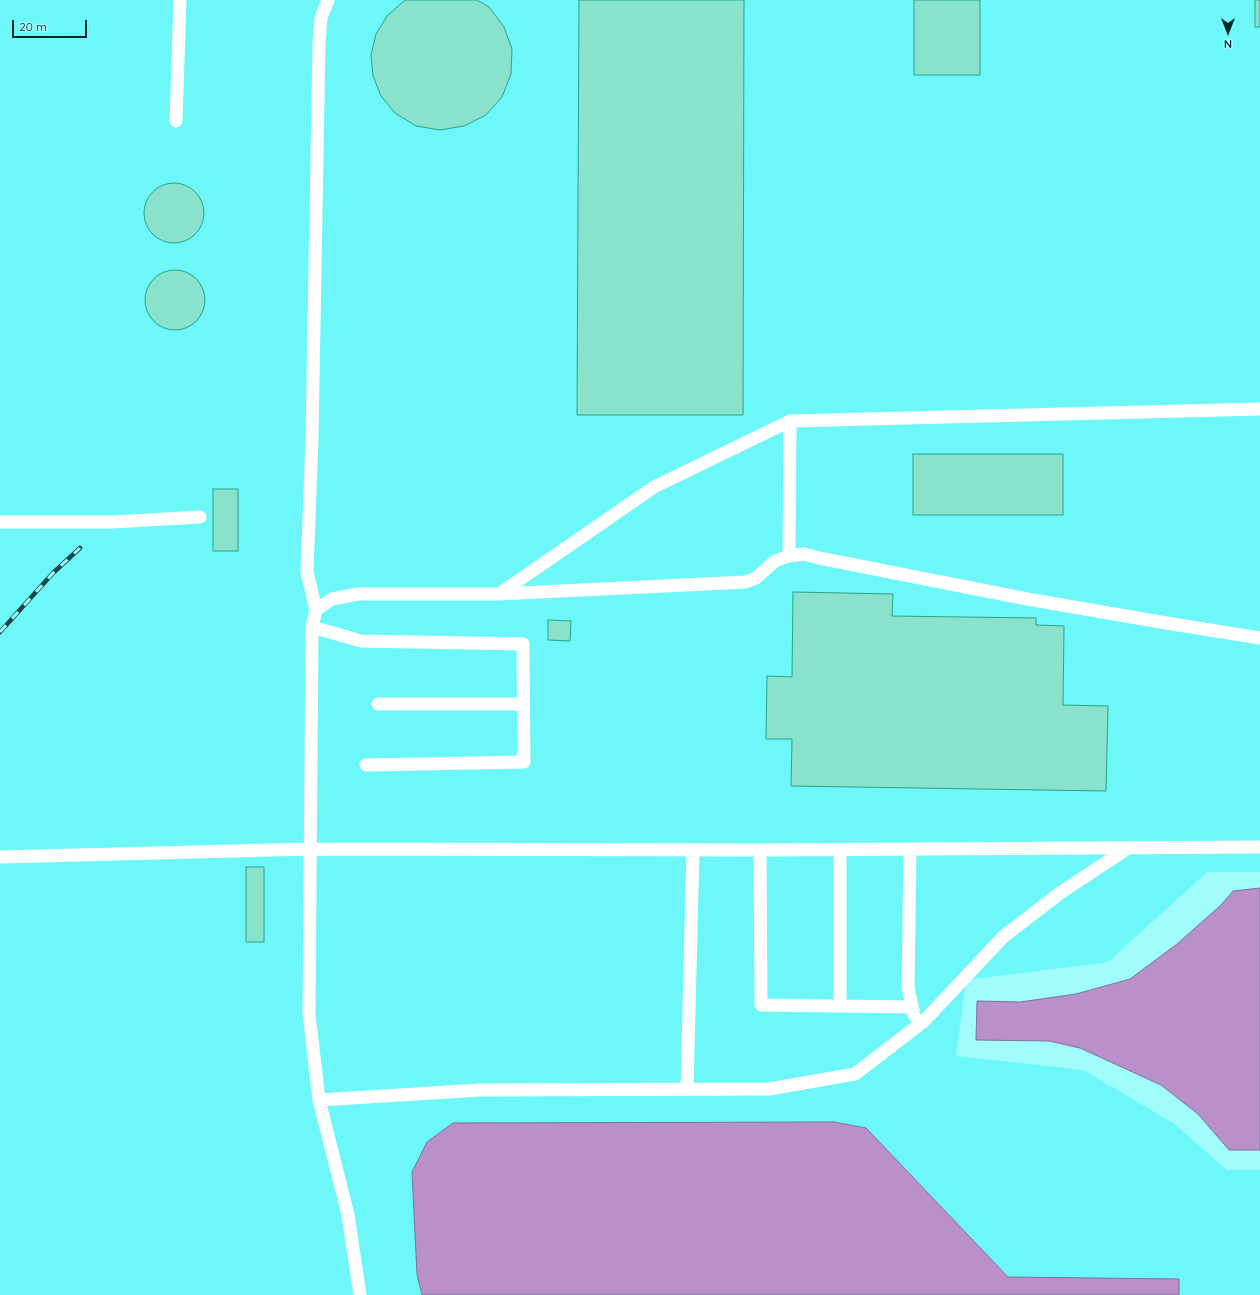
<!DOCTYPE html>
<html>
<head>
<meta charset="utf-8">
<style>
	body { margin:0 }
	#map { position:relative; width:1260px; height:1295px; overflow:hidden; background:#a1fcfc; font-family:Quicksand,sans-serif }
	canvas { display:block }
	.north { position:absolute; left:1208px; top:12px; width:40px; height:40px; -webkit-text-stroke:3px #a1fcfc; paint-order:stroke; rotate:180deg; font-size:11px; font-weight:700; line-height:16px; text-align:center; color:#00292a }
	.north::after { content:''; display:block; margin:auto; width:14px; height:18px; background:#00292a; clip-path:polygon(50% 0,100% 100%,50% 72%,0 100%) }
	.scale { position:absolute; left:12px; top:20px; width:75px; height:18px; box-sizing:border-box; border:2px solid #00292a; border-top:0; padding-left:5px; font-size:12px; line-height:14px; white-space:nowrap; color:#00292a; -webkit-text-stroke:3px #a1fcfc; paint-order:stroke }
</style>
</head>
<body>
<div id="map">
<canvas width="1260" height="1295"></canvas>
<div class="north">N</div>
<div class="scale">20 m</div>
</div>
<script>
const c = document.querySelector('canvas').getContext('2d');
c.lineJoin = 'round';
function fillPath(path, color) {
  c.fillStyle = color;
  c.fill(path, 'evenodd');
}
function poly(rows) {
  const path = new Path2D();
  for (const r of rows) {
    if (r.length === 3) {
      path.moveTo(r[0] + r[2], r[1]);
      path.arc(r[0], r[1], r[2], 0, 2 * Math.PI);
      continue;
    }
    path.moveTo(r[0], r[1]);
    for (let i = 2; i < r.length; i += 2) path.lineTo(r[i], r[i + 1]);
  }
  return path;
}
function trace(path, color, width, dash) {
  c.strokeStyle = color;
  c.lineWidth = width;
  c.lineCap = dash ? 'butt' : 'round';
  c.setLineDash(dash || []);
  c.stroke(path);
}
fillPath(poly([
	[0,0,1260,0,1260,872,1207,872,1108,962,966,980,956,1056,1083,1070,1173,1123,1227,1170,1260,1170,1260,1295,0,1295]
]), '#6ef7f8');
const water = poly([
	[1260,888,1260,1150,1229,1150,1198,1114,1161,1085,1080,1048,1049,1041,976,1040,977,1001,1020,1002,1076,994,1130,979,1177,944,1221,905,1233,891,1260,888],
	[834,1122,866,1128,1008,1277,1179,1279,1179,1295,422,1295,417,1274,412,1172,427,1142,453,1123,834,1122]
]);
fillPath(water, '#b990c9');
trace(water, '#827199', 1);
const building = poly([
	[405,0,477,0,489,7,504,27,512,49,511,74,502,97,486,115,464,126,440,130,416,126,395,113,381,96,373,76,371,55,376,34,387,16,405,0],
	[579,0,744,0,743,415,577,415,579,0],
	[914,0,980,0,980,75,914,75,914,0],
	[1255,0,1260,0,1260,27,1255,27,1255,0],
	[174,213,30],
	[175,300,30],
	[913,454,1063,454,1063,515,913,515,913,454],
	[213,489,238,489,238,551,213,551,213,489],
	[793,592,893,594,892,616,1036,618,1036,625,1064,626,1063,705,1108,706,1106,791,791,786,792,739,766,739,767,676,792,677,793,592],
	[548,620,571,621,570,641,548,640,548,620],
	[246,867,264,867,264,942,246,942,246,867]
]);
fillPath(building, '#88e2cc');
trace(building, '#2ba38b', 1);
trace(poly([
	[176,121,180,0],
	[0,522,113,522,200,517],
	[789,556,790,421,1260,409],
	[499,594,746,582,756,578,775,561,789,556,804,554,819,558,1027,599,1166,623,1260,638],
	[316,610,307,572,312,437,319,42,321,18,328,0],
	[312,627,361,641,523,644,524,762,366,765],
	[378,704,523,704],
	[840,849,840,1006],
	[910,849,908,987,914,1015],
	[760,850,761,1005,912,1007],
	[0,857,311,849,760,850,1260,847],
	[687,1089,693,850],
	[319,1100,480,1090,769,1089,855,1074,924,1021,1003,937,1060,893,1128,848],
	[360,1295,348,1215,319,1100,309,1014,312,627,316,610,332,599,358,594,499,594,654,487,790,421]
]), '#fff', 13);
const rail = poly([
	[0,632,53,573,80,548]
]);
trace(rail, '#164647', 4.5);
trace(rail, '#a1fcfc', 3, [9]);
</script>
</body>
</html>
